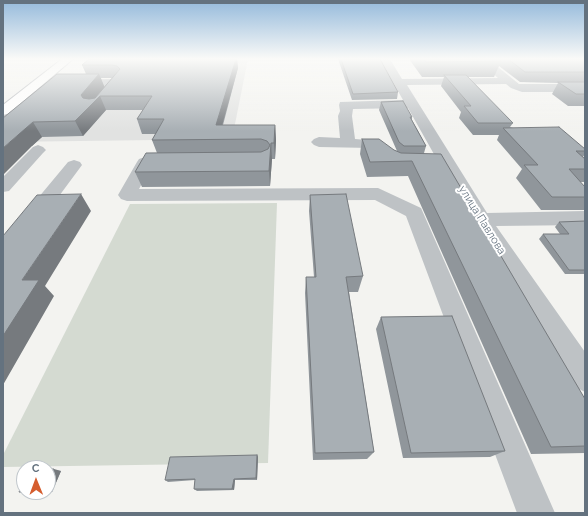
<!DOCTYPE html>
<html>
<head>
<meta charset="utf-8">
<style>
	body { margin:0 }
	#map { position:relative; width:588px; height:516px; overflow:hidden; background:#f3f3f0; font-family:Raleway,sans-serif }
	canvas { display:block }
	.frame { position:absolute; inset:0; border:4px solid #64727f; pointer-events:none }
	.north { position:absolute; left:16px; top:460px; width:40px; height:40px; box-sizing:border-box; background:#fff; border:1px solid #c1c7cc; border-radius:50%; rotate:359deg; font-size:11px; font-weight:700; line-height:16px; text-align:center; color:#64727f }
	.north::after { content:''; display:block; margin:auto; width:14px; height:18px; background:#d55d2e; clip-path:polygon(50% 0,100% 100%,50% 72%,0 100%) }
</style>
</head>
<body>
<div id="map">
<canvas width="588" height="516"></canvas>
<div class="frame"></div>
<div class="north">С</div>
</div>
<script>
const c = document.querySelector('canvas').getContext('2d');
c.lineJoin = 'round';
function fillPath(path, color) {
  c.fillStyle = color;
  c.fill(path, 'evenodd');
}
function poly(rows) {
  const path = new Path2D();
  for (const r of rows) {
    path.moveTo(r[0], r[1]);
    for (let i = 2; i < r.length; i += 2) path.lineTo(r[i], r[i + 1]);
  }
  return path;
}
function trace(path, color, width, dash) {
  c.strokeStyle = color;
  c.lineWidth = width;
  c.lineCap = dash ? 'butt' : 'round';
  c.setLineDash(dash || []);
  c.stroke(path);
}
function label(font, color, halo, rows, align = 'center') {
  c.font = font + ' Raleway,sans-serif';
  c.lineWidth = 4;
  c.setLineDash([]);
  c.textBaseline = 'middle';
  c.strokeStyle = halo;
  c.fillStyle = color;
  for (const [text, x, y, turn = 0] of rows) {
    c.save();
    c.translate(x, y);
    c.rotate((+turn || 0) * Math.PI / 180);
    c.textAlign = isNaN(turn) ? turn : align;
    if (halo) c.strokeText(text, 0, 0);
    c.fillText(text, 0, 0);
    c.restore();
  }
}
fillPath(poly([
	[142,59,248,59,232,139,3,142,3,130,60,82,122,81]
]), '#e1e2e1');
fillPath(poly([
	[277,203,268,463,3,467,3,455,130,204]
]), '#d4dad1');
const major = poly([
	[62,59,73,59,8,114,3,115,3,105,62,59]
]);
trace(major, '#b2b5b9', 2);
fillPath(poly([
	[380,59,390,59,402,79,498,78,477,59,488,59,519,84,585,84,585,92,522,92,511,88,506,84,407,85,487,213,585,211,585,225,496,226,585,352,585,392,575,387,471,220,408,108,353,109,352,116,355,139,380,141,394,151,396,154,394,157,388,159,382,157,371,148,319,147,314,145,311,142,314,139,319,137,340,138,338,116,340,111,339,105,340,102,403,100,380,59],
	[117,79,121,80,123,82,108,101,104,102,100,101,98,98,108,86,37,86,33,85,31,83,33,81,37,80,117,79],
	[38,145,43,147,46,150,43,153,9,191,3,192,3,177,33,147,38,145],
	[145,157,159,157,165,159,167,162,165,165,151,167,139,189,378,188,421,208,555,513,517,513,406,216,375,200,127,201,121,199,118,195,137,162,139,159,145,157],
	[74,160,80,162,82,165,11,261,3,263,3,240,68,162,74,160]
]), '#bec2c5');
fillPath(major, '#fff');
fillPath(poly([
	[89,59,237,59,238,68,223,125,275,125,276,140,275,159,272,159,270,186,142,187,135,172,157,153,152,140,156,134,142,134,137,119,143,110,106,110,83,136,42,137,32,146,3,118,86,74,82,65],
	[101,78,112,78,104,87],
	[338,59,380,59,398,92,397,99,352,100],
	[409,59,585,59,585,106,568,106,552,94,558,83,520,82,499,66,494,77,468,77,513,123,510,127,585,149,585,154,583,157,585,159,585,182,580,182,585,187,585,210,541,210,516,178,522,169,497,140,499,135,473,135,459,118,461,112,441,86,444,77,422,77],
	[381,102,412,117,412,120,426,146,424,153,585,399,585,453,531,454,408,176,367,177,360,154,362,139,397,151,379,110],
	[310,195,363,276,358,292,349,292,374,452,367,459,313,460,305,293,306,277,314,277,309,211],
	[585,221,585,274,565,274,539,239,543,234,560,234,555,227,559,222],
	[381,317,505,451,490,457,403,458,376,329],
	[257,455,258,457,257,480,235,480,234,490,197,491,194,489,195,480,168,482,165,480],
	[48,469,61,471,52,492,27,493,19,492,24,481,24,492,48,492]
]), '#90969b');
fillPath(poly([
	[234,59,237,59,238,68,218,140,216,125],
	[99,74,105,88,100,96,106,110,83,136,75,121,81,95],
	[33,122,42,137,32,146,3,175,3,148],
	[275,125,276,140,275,159,274,143],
	[271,143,272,159,270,186,269,171],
	[81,194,91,211,45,286,54,296,3,385,3,336,22,280],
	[257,455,258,457,257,480,256,478],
	[54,469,61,471,52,492,48,492,48,485],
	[234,479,235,480,234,490,232,489]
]), '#767a7e');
const building = poly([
	[89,59,236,59,216,125,275,125,274,143,271,143,269,171,135,172,146,153,261,152,268,149,270,145,267,141,261,139,152,140,164,119,137,119,152,96,100,96,75,121,33,122,3,148,3,118,57,74,99,74,81,95,83,98,89,99,95,98,120,69,117,66,112,65,82,65,89,59],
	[341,59,380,59,398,92,353,94,341,59],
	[424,59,499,59,501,61,426,62,424,59],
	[508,59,585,59,585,72,525,72,508,59],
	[444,75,466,75,513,123,478,123,464,106,471,106,444,75],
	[558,82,585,82,585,94,576,94,558,82],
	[403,101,412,117,410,117,426,146,404,146,399,142,381,102,403,101],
	[559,127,585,149,585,151,576,151,585,159,585,169,569,169,585,187,585,197,552,197,524,165,538,165,503,128,559,127],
	[362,139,379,139,394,150,401,153,441,154,585,399,585,446,551,447,412,161,370,162,362,139],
	[81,194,22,280,39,280,3,336,3,236,37,195,81,194],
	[346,194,363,276,346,277,374,452,315,453,306,277,316,277,310,195,346,194],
	[585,221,585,270,569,270,543,234,569,234,559,222,585,221],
	[452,316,505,451,411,453,381,317,452,316],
	[257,455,256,478,234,479,232,489,194,489,195,479,165,480,170,457,257,455],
	[48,469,54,469,48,485,48,469],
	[24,481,24,492,19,492,24,481]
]);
fillPath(building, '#a8afb4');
trace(building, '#767a7e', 1);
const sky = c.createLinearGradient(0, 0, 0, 131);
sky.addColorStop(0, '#95badb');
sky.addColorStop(0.45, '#fafaf8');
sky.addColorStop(1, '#fafaf800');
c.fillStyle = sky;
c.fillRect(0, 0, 588, 131);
label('11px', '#64727f', '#fff', [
	["улица Павлова",482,220,58]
]);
</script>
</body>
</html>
